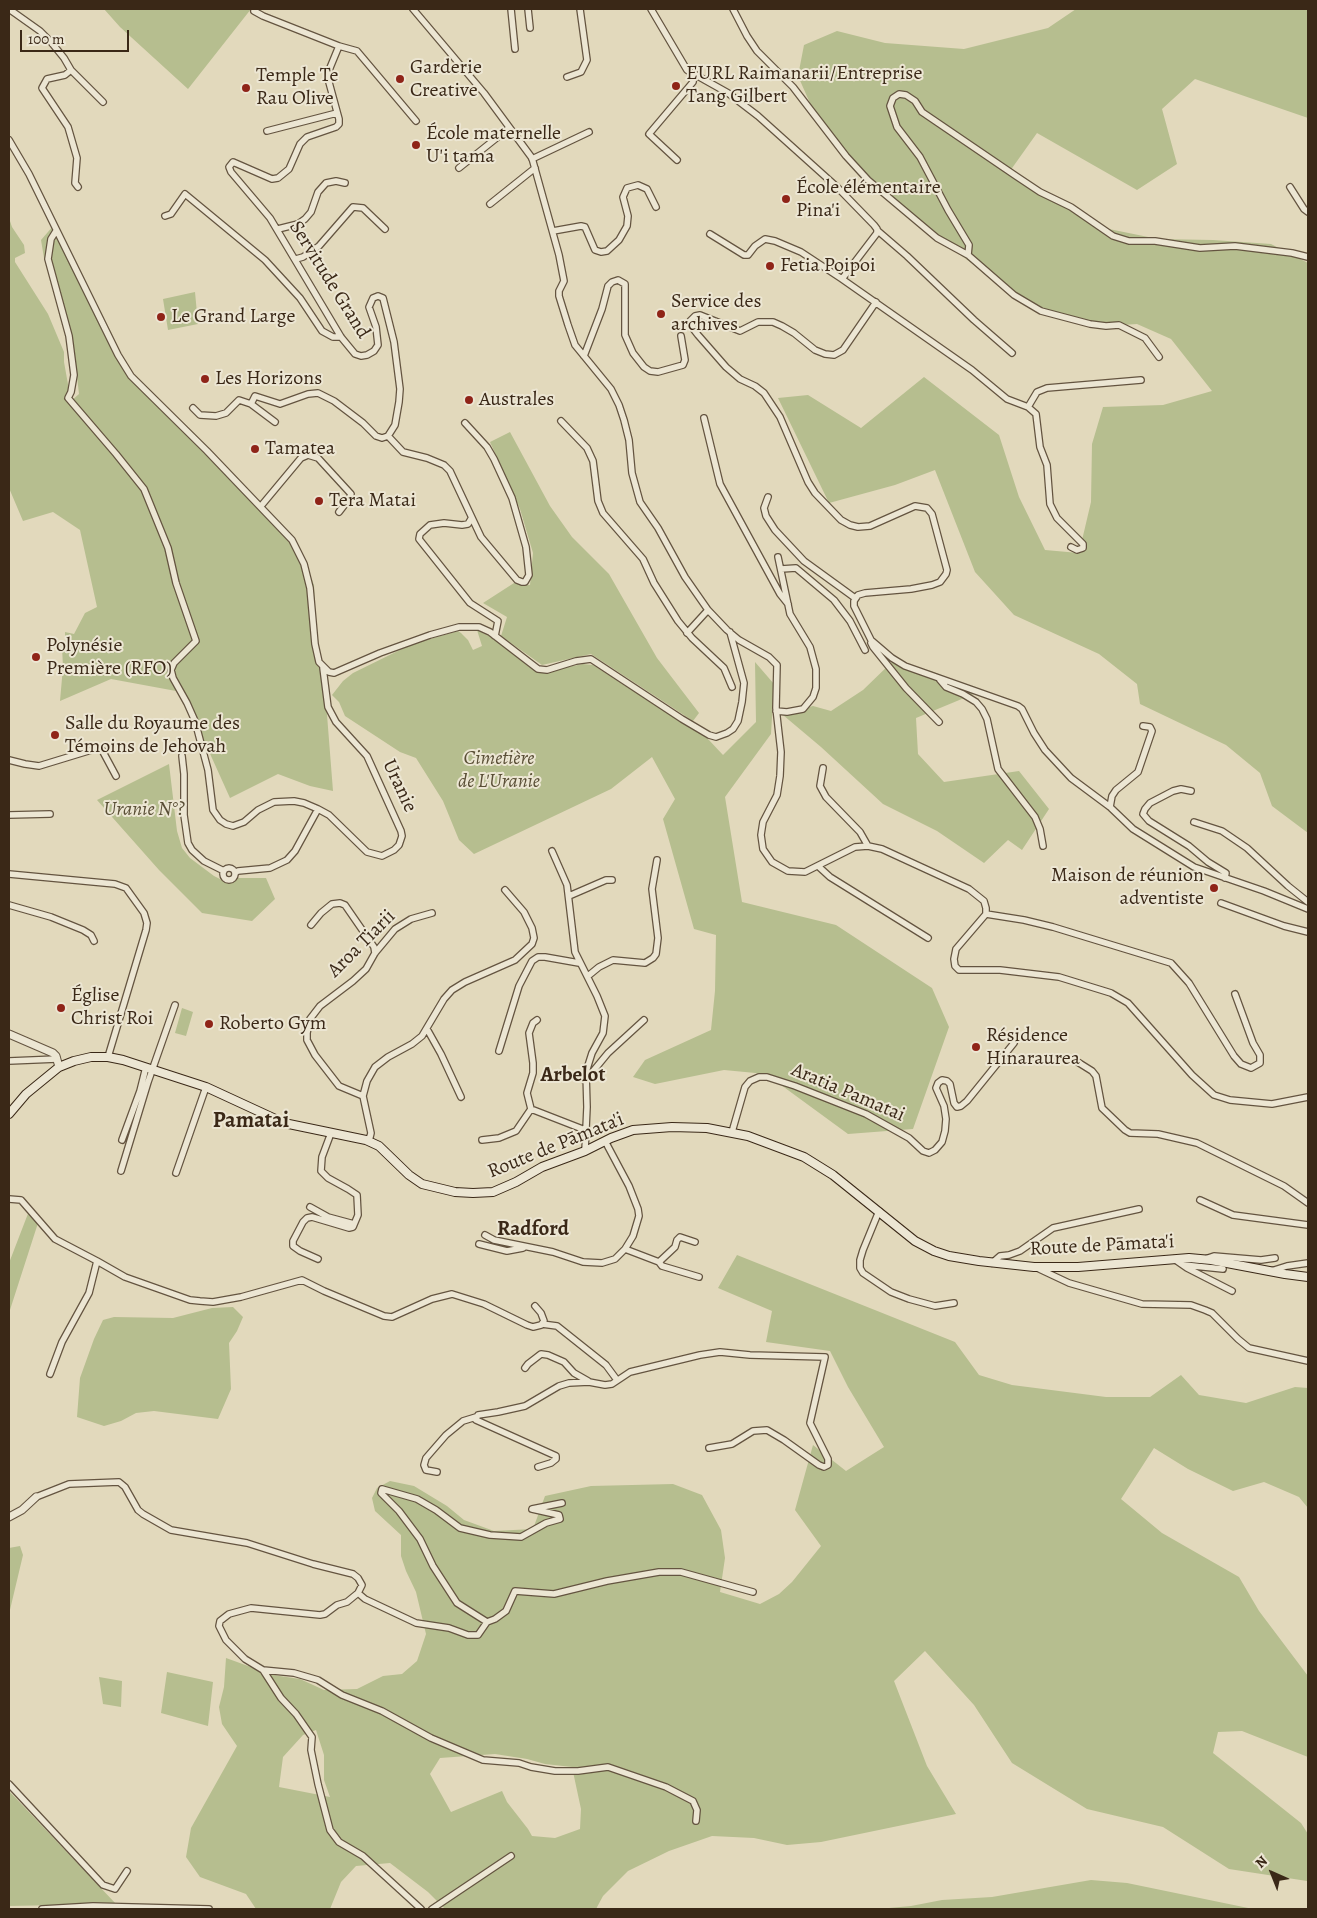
<!DOCTYPE html>
<html>
<head>
<meta charset="utf-8">
<style>
	body { margin:0 }
	#map { position:relative; width:1317px; height:1918px; overflow:hidden; background:#e2d9bc; font-family:Alegreya,serif }
	canvas { display:block }
	.frame { position:absolute; inset:0; border:10px solid #3a2817; pointer-events:none }
	.north { position:absolute; left:1247px; top:1848px; width:50px; height:50px; -webkit-text-stroke:4px #ece6d3; paint-order:stroke; rotate:316deg; font-size:14px; font-weight:700; line-height:20px; text-align:center; color:#3a2817 }
	.north::after { content:''; display:block; margin:auto; width:18px; height:22px; background:#3a2817; clip-path:polygon(50% 0,100% 100%,50% 72%,0 100%) }
	.scale { position:absolute; left:20px; top:30px; width:109px; height:22px; box-sizing:border-box; border:2px solid #3a2817; border-top:0; padding-left:6px; font-size:15px; line-height:18px; white-space:nowrap; color:#3a2817; -webkit-text-stroke:4px #ece6d3; paint-order:stroke }
</style>
</head>
<body>
<div id="map">
<canvas width="1317" height="1918"></canvas>
<div class="frame"></div>
<div class="north">N</div>
<div class="scale">100 m</div>
</div>
<script>
const c = document.querySelector('canvas').getContext('2d');
c.lineJoin = 'round';
function fillPath(path, color) {
  c.fillStyle = color;
  c.fill(path, 'evenodd');
}
function poly(rows) {
  const path = new Path2D();
  for (const r of rows) {
    if (r.length === 3) {
      path.moveTo(r[0] + r[2], r[1]);
      path.arc(r[0], r[1], r[2], 0, 2 * Math.PI);
      continue;
    }
    path.moveTo(r[0], r[1]);
    for (let i = 2; i < r.length; i += 2) path.lineTo(r[i], r[i + 1]);
  }
  return path;
}
function trace(path, color, width, dash) {
  c.strokeStyle = color;
  c.lineWidth = width;
  c.lineCap = dash ? 'butt' : 'round';
  c.setLineDash(dash || []);
  c.stroke(path);
}
function label(font, color, halo, rows, align = 'center') {
  c.font = font + ' Alegreya,serif';
  c.lineWidth = 4;
  c.setLineDash([]);
  c.textBaseline = 'middle';
  c.strokeStyle = halo;
  c.fillStyle = color;
  for (const [text, x, y, turn = 0] of rows) {
    c.save();
    c.translate(x, y);
    c.rotate((+turn || 0) * Math.PI / 180);
    c.textAlign = isNaN(turn) ? turn : align;
    if (halo) c.strokeText(text, 0, 0);
    c.fillText(text, 0, 0);
    c.restore();
  }
}
fillPath(poly([
	[104,9,251,9,188,89,120,27],
	[1076,9,1308,9,1308,118,1195,79,1162,109,1177,164,1137,190,1037,133,1010,171,1080,214,1109,229,1158,239,1213,240,1271,244,1308,263,1308,833,1272,806,1260,773,1226,745,1140,704,1137,684,1099,654,1014,615,975,572,935,470,895,485,829,503,778,398,808,395,861,428,924,377,999,435,1019,497,1045,550,1079,553,1091,502,1092,444,1103,407,1163,405,1212,391,1171,339,1137,324,1092,327,1022,301,906,214,821,128,798,76,804,45,837,31,885,43,964,49,1048,28],
	[9,218,12,227,24,245,25,253,15,258,15,262,48,314,64,352,64,362,71,401,79,394,73,342,44,258,41,240,54,225,127,370,233,474,293,536,300,548,314,585,317,647,326,702,333,791,310,786,278,774,230,798,202,736,194,725,170,671,176,691,111,679,60,701,63,667,62,647,72,646,71,637,65,637,65,632,74,634,85,613,97,607,80,530,53,512,23,521,9,488],
	[195,292,198,324,168,330,163,299],
	[510,432,550,506,572,537,609,574,657,658,699,713,693,721,591,654,542,665,501,636,507,617,483,603,514,583,530,585,533,553,520,509,490,442],
	[477,630,497,640,529,667,542,672,583,664,593,665,708,739,723,755,756,722,755,662,774,684,771,734,725,797,742,902,836,925,932,988,949,1027,913,1129,848,1134,766,1074,724,1070,655,1084,633,1077,645,1060,711,1030,715,991,716,935,694,929,663,819,675,799,652,757,611,789,474,854,459,840,443,801,416,758,400,752,345,716,339,702,332,695,343,681,353,673,412,644,458,631,461,633,468,640,473,650,482,646],
	[893,661,931,671,981,691,916,718,918,754,944,782,1019,771,1049,809,1022,850,1008,840,984,863,937,831,883,804,821,747,783,715,813,706,831,711,863,690],
	[169,764,177,831,182,848,190,858,214,876,228,883,238,878,266,878,275,899,252,921,202,913,159,870,97,800],
	[182,1008,193,1012,186,1036,175,1033],
	[29,1211,38,1223,9,1313,9,1263],
	[737,1255,955,1342,979,1375,1012,1385,1106,1397,1150,1397,1181,1375,1199,1395,1246,1403,1295,1387,1308,1388,1308,1508,1299,1497,1264,1482,1233,1491,1188,1469,1154,1448,1121,1499,1162,1533,1239,1577,1259,1611,1308,1676,1308,1757,1242,1731,1218,1732,1213,1753,1301,1823,1308,1834,1307,1881,1229,1869,1163,1827,1087,1809,1012,1763,974,1705,925,1651,894,1681,927,1766,956,1814,821,1842,787,1845,754,1838,712,1836,669,1851,628,1871,603,1896,596,1909,445,1909,428,1892,390,1863,356,1866,341,1882,330,1909,256,1909,246,1894,200,1877,186,1857,191,1828,237,1746,222,1724,219,1707,224,1687,226,1658,273,1675,300,1679,324,1690,357,1689,383,1676,402,1674,417,1661,426,1634,416,1592,406,1571,401,1556,401,1535,375,1511,372,1498,377,1488,390,1481,414,1486,447,1506,464,1520,494,1531,533,1529,545,1496,591,1486,673,1484,702,1495,721,1530,725,1558,720,1592,760,1604,779,1594,792,1582,821,1546,795,1510,813,1445,846,1471,884,1447,848,1387,830,1351,766,1342,772,1311,718,1288],
	[316,1730,324,1755,324,1780,330,1797,279,1787,283,1757,303,1735],
	[495,1754,527,1759,545,1764,572,1767,581,1809,580,1829,555,1838,532,1836,528,1829,507,1802,502,1791,451,1812,430,1774,440,1758],
	[233,1307,243,1317,237,1331,229,1343,231,1389,218,1419,154,1411,136,1413,121,1421,104,1426,77,1417,80,1378,94,1339,103,1320,114,1317,173,1318,212,1308],
	[20,1546,23,1555,9,1614,9,1548],
	[167,1672,213,1682,208,1726,161,1713],
	[99,1677,122,1681,121,1707,103,1704],
	[9,1791,116,1904,9,1906],
	[1091,1880,1127,1883,1253,1909,878,1909,911,1906,942,1900,992,1897]
]), '#b6be8f');
const minor = poly([
	[9,9,40,31,51,42,64,58,71,70,103,102],
	[255,9,254,11,263,16,339,46,327,75,339,119,339,124,336,127,307,137,300,144,289,169,278,178,272,179,233,162,229,167,231,172,270,218,341,337,355,354,361,356,367,355,374,351,378,345,376,327,369,307,373,298,378,296,383,298,394,342,400,389,399,402,395,425,388,436,382,438,376,436,363,423,334,401,318,393,308,394,280,404,255,396,251,404,275,422],
	[413,9,484,93,532,158,559,255,564,281,559,291,559,296,568,325,575,345,611,389,619,405,624,420,629,440,632,473,640,502,658,528,685,577,708,610,727,630,739,640,769,657,777,665,776,708,781,752,780,776,777,795,763,822,761,835,763,849,772,862,788,871,805,872,855,847,868,846,882,849,969,889,984,901,986,908,986,914,956,949,954,959,955,966,959,970,1000,970,1059,977,1111,993,1128,1003,1192,1075,1214,1095,1230,1100,1272,1104,1308,1097],
	[511,9,515,49],
	[528,9,530,28],
	[651,9,687,70,728,93,758,116,837,187,874,225,877,229,877,233,842,279,972,370,1007,399,1028,407,1036,414,1040,447,1047,465,1050,504,1057,518,1083,544,1083,548,1077,550,1071,547],
	[733,9,747,36,757,51,793,87,846,156,868,180,937,238,968,255,1014,295,1041,311,1090,324,1106,326,1119,325,1145,338,1159,357],
	[339,46,357,51,416,121],
	[71,70,65,75,47,79,42,88,68,127,77,158,75,183,78,187],
	[567,77,581,72,587,60,580,9],
	[267,131,337,113],
	[9,140,29,174,118,355,131,376,207,451,292,540,304,564,310,588,315,644,319,662,329,672,334,673,380,653,430,635,459,627,479,627,490,632,538,669,547,670,576,661,591,659,682,719,709,735,716,737,727,733,733,729,738,721,742,702,744,683,730,632],
	[532,159,589,132],
	[677,160,649,134,693,82,694,74],
	[459,168,509,128],
	[1290,187,1304,209,1308,212],
	[490,204,535,168],
	[165,216,171,214,185,194,265,260,300,298,322,331,333,337,341,337],
	[278,229,298,224,305,219,311,212,318,192,326,183,336,181,345,183],
	[56,231,51,239,48,259,69,336,74,375,71,392,68,398,116,454,144,489,168,548,176,583,196,641,174,663,171,670,173,678,187,703,195,721,208,770,213,810,220,820,226,824,233,826,244,822,258,810,274,802,294,801,304,803,318,809,329,815,367,852,382,856,394,850,399,845,402,836,401,831,367,756,336,722,328,707,323,668],
	[553,231,581,226,585,227,595,250,601,252,607,251,619,240,627,226,628,216,623,197,627,188,638,185,647,189,656,207],
	[878,231,907,256,974,320,1012,353],
	[710,234,744,255,748,255,755,246,765,239,775,241,801,252,842,279],
	[968,255,969,245,948,210,920,157,897,127,890,106,893,98,899,94,906,95,915,101,922,112,1016,176,1040,192,1071,207,1113,236,1129,241,1155,241,1200,248,1235,246,1292,253,1308,257],
	[296,259,303,257,319,246,353,207,363,208,385,229],
	[876,302,843,350,834,355,825,354,815,350,794,333,782,326,773,322,758,322,740,331,700,315,695,316,690,321,691,326,698,335,726,367,740,379,755,386,764,393,780,417,808,482,815,493,841,520,850,525,858,527,870,526,915,506,927,508,932,514,947,570,946,574,940,582,932,585,911,589,865,593,858,595,854,601,854,606,871,640,892,658,905,666,1018,706,1022,709,1034,733,1045,750,1071,778,1110,807,1133,829,1194,867,1264,891,1308,909],
	[584,356,602,309,608,286,612,282,618,280,625,284,625,335,633,353,644,367,650,371,658,372,683,365,685,360,681,336],
	[1028,407,1037,392,1047,388,1141,380],
	[193,408,200,415,216,416,226,413,239,400,251,404],
	[704,418,720,484,780,594,788,604],
	[561,421,587,448,593,461,598,501,603,513,643,559,654,583,678,621,692,638,724,668,732,687],
	[388,436,403,452,427,458,444,465,450,471,481,537,517,580,522,582,525,582,529,575,526,547,512,498,494,459,487,447,465,423],
	[768,497,764,508,766,516,775,530,804,561,855,598],
	[261,506,301,458,308,455,318,458,351,494,349,499,339,512],
	[471,519,468,524,462,525,444,523,430,525,420,534,419,539,470,603,498,621,495,636],
	[781,569,796,568,834,600,850,621,865,650],
	[687,633,708,610],
	[871,643,873,647,906,688,939,722],
	[940,680,946,687,963,694,976,702,982,709,987,719,998,769,1035,817,1040,829,1043,846],
	[776,711,787,712,803,709,813,697,816,688,816,669,810,647,790,614,778,557],
	[182,756,184,774,184,815,188,843,192,850,204,861,224,871],
	[9,760,25,764,39,766,98,748,102,750,116,776],
	[823,768,820,786,826,797,860,832,868,846],
	[1191,791,1181,789,1173,791,1150,803,1145,809,1143,814,1149,821,1189,846,1208,862,1226,873,1225,878],
	[1110,807,1112,796,1116,790,1138,772,1152,731,1150,727,1143,726],
	[9,815,50,814],
	[1194,822,1222,831,1247,848,1288,886,1308,902],
	[552,851,567,885,575,952,597,996,605,1016,603,1033,592,1053,586,1072,587,1107,585,1151],
	[818,866,830,877,928,938],
	[229,874,6],
	[235,873,238,871,270,868,287,860,295,851,318,809],
	[9,874,115,884,126,888,144,913,147,923,146,930,108,1057],
	[569,896,606,880,612,880],
	[1221,903,1284,926,1308,932],
	[9,905,51,917,83,930,91,935,94,941],
	[986,914,1024,920,1053,927,1171,963,1189,983,1234,1056,1241,1064,1251,1068,1260,1063,1260,1055,1253,1043,1235,994],
	[311,925,321,913,332,904,340,903,345,905,374,947,375,953],
	[588,976,599,967,613,960,645,963,653,958,656,954,658,938,652,889,657,860],
	[427,1029,441,1054,461,1097],
	[499,1051,519,986,532,961,538,957,545,957,579,963],
	[9,1061,57,1059],
	[1076,1061,1092,1071,1096,1076,1102,1108,1125,1130,1130,1133,1158,1134,1197,1143,1284,1186,1308,1203],
	[585,1081,608,1053,644,1020],
	[363,1096,367,1081,375,1067,388,1057,412,1044,422,1036,444,999,452,990,465,982,515,960,532,944,534,938,532,928,524,912,505,890],
	[531,1109,585,1130],
	[732,1132,745,1087,750,1081,759,1077,767,1077,795,1086,866,1114,909,1138,923,1151,929,1153,935,1150,942,1142,945,1131,946,1119,944,1106,936,1088,938,1083,942,1080,947,1081,950,1084,954,1103,957,1107,961,1106,967,1101,1014,1043],
	[122,1140,140,1091,146,1067],
	[366,1140,370,1137,371,1133,363,1096,339,1086,315,1055,307,1040,307,1033,310,1019,320,1006,353,981,366,969,375,953,395,929,411,919,432,913],
	[482,1140,499,1138,516,1131,531,1109,527,1093,533,1073,533,1063,529,1033,533,1023,537,1020],
	[121,1171,148,1082,175,1005],
	[176,1173,206,1087],
	[9,1199,21,1200,55,1239,97,1261,89,1293,62,1342,50,1374],
	[1200,1200,1233,1215,1308,1225],
	[310,1207,328,1217,354,1224],
	[879,1211,863,1250,860,1260,860,1268,863,1273,891,1292,909,1299,935,1306,954,1303],
	[485,1235,494,1240,553,1252,583,1262,602,1263,615,1259,625,1249,633,1236,639,1216,638,1209,629,1186,605,1141],
	[479,1244,507,1251,523,1248],
	[625,1249,659,1262,675,1247,677,1240,680,1237,695,1242],
	[318,1259,300,1251,293,1246,293,1241,303,1222,307,1218,312,1217,349,1228,353,1227,358,1215,357,1195,348,1189,328,1178,321,1171,322,1157,331,1133],
	[1174,1259,1187,1268,1232,1291],
	[1205,1259,1214,1256,1261,1260,1275,1258],
	[97,1261,125,1277,190,1300,200,1301,213,1302,241,1297,302,1280,324,1291,384,1316,392,1317,432,1299,452,1294,484,1304,527,1325,533,1327,541,1325,544,1321,541,1313,535,1306],
	[659,1262,662,1266,699,1277],
	[992,1263,1000,1256,1009,1255,1020,1251,1053,1228,1139,1209],
	[1184,1265,1223,1269],
	[1035,1267,1069,1283,1142,1304,1191,1305,1205,1310,1212,1313,1238,1339,1249,1348,1308,1361],
	[1271,1271,1287,1266,1308,1263],
	[542,1324,557,1326,606,1365,617,1380],
	[525,1368,528,1364,541,1354,548,1355,564,1362,574,1373,588,1381],
	[538,1467,551,1463,556,1459,556,1456,476,1420,478,1415,498,1412,525,1406,559,1386,569,1383,589,1382,605,1385,612,1384,630,1372,700,1355,720,1352,750,1355,825,1357,810,1423,828,1459,828,1465,824,1467,819,1465,784,1440,767,1430,753,1431,732,1444,709,1448],
	[437,1472,426,1470,424,1465,426,1458,446,1435,463,1421,476,1417],
	[36,1497,69,1484,119,1482,125,1487,138,1510,143,1514,171,1530,247,1543,313,1564,353,1574,358,1578,362,1585,358,1593,347,1602,337,1605,325,1614,320,1615,251,1608,229,1614,220,1621,219,1626,226,1640,245,1659,263,1670,281,1698,296,1714,312,1737,311,1750,318,1784,330,1830,339,1842,363,1856,421,1909],
	[358,1593,365,1599,416,1623,449,1628,468,1635,478,1635,487,1622,495,1619,506,1611,515,1591,554,1594,607,1581,659,1572,681,1572,753,1592],
	[487,1622,457,1603,433,1566,420,1539,399,1511,381,1493,382,1489,417,1499,436,1510,460,1528,490,1535,521,1537,546,1523,560,1519,559,1515,532,1509,562,1503],
	[263,1670,294,1673,318,1680,342,1695,382,1711,431,1738,483,1760,519,1763,531,1767,555,1771,578,1771,608,1767,666,1787,693,1801,697,1810,696,1821],
	[9,1784,103,1885,115,1889,127,1871],
	[42,1909,93,1906,209,1909],
	[432,1909,511,1856]
]);
const tertiary = poly([
	[9,1034,53,1053,56,1056,59,1067],
	[9,1517,22,1510,36,1497]
]);
const secondary = poly([
	[9,1114,26,1094,59,1067,74,1061,91,1057,108,1057,123,1060,206,1087,284,1123,366,1140,379,1146,409,1175,422,1184,455,1192,473,1193,493,1192,516,1182,542,1167,585,1151,611,1138,633,1130,672,1127,707,1128,748,1136,804,1157,833,1175,915,1241,934,1251,949,1256,979,1261,1034,1267,1078,1267,1189,1258,1211,1260,1285,1274,1308,1277]
]);
trace(minor, '#645440', 8);
trace(tertiary, '#645440', 9);
trace(secondary, '#3a2817', 10);
trace(minor, '#ece6d3', 5.5);
trace(tertiary, '#ece6d3', 7);
trace(secondary, '#ece6d3', 8);
for (const [x, y, r, color] of [
	[400,79,5,"#8f2418"],
	[676,86,5,"#8f2418"],
	[246,88,5,"#8f2418"],
	[416,145,5,"#8f2418"],
	[786,199,5,"#8f2418"],
	[770,266,5,"#8f2418"],
	[661,314,5,"#8f2418"],
	[161,317,5,"#8f2418"],
	[205,379,5,"#8f2418"],
	[469,400,5,"#8f2418"],
	[255,449,5,"#8f2418"],
	[319,501,5,"#8f2418"],
	[36,657,5,"#8f2418"],
	[55,735,5,"#8f2418"],
	[1214,888,5,"#8f2418"],
	[61,1008,5,"#8f2418"],
	[209,1024,5,"#8f2418"],
	[976,1047,5,"#8f2418"]
]) {
  const dot = new Path2D();
  dot.arc(x, y, r, 0, 2 * Math.PI);
  c.fillStyle = color;
  c.fill(dot);
  trace(dot, '#ece6d3', 2);
}
label('20px', '#3a2817', '#ece6d3', [
	["Garderie",410,68],
	["Creative",410,91],
	["EURL Raimanarii/Entreprise",686,74],
	["Tang Gilbert",686,97],
	["Temple Te",256,76],
	["Rau Olive",256,99],
	["École maternelle",426,134],
	["U'i tama",426,157],
	["École élémentaire",796,188],
	["Pina'i",796,211],
	["Fetia Poipoi",780,266],
	["Service des",671,302],
	["archives",671,325],
	["Le Grand Large",171,317],
	["Les Horizons",215,379],
	["Australes",479,400],
	["Tamatea",265,449],
	["Tera Matai",329,501],
	["Polynésie",46,646],
	["Première (RFO)",46,669],
	["Salle du Royaume des",65,724],
	["Témoins de Jehovah",65,747],
	["Maison de réunion",1204,876,"right"],
	["adventiste",1204,899,"right"],
	["Église",71,996],
	["Christ Roi",71,1019],
	["Roberto Gym",219,1024],
	["Résidence",986,1036],
	["Hinaraurea",986,1059]
], 'left');
label('20px', '#3a2817', '#ece6d3', [
	["Servitude Grand",329,280,58],
	["Uranie",399,786,65],
	["Aroa Tiarii",362,944,-45],
	["Aratia Pamatai",848,1093,23],
	["Route de Pāmata'i",556,1146,-22],
	["Route de Pāmata'i",1102,1246,-3]
]);
label('italic 20px', '#594e35', '#ece6d3', [
	["Cimetière",499,759],
	["de L'Uranie",499,782],
	["Uranie N°?",144,810]
]);
label('bold 21px', '#3a2817', '#ece6d3', [
	["Arbelot",573,1076],
	["Radford",533,1230]
]);
label('bold 22px', '#3a2817', '#ece6d3', [
	["Pamatai",251,1122]
]);
</script>
</body>
</html>
